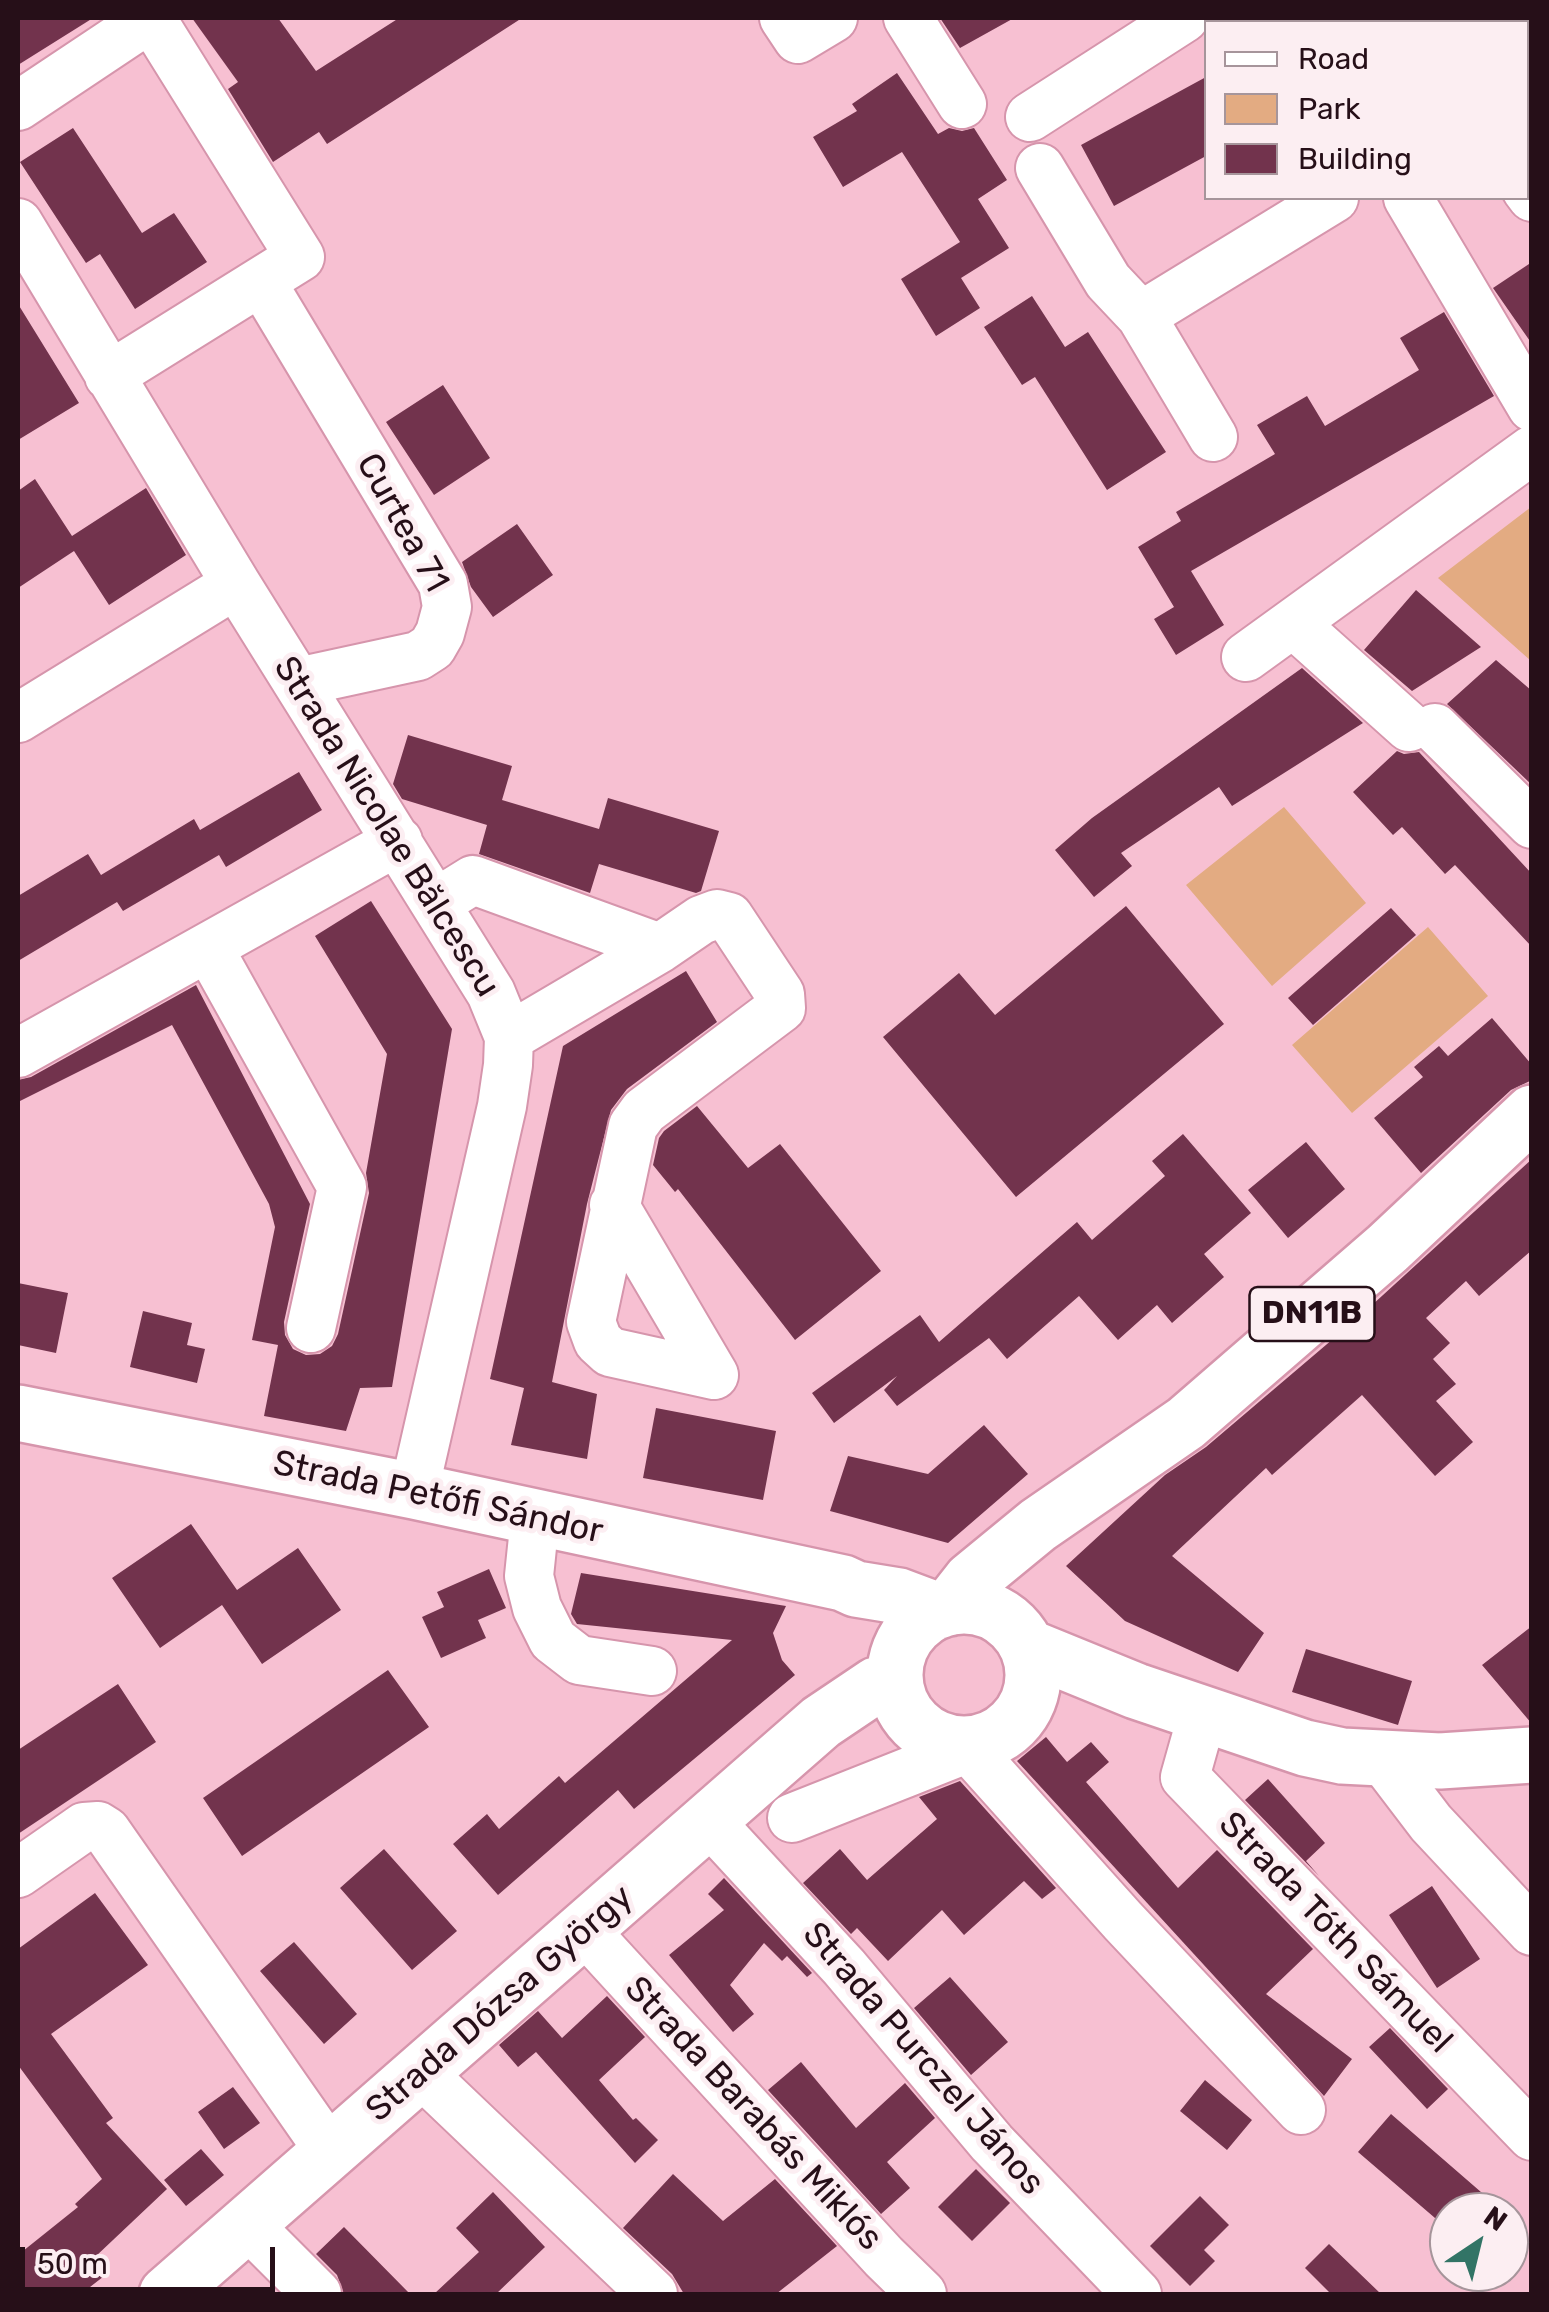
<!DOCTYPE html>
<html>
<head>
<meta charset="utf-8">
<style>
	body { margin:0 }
	#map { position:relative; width:1549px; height:2312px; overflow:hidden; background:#f7c0d2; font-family:Rubik,sans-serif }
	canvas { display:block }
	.frame { position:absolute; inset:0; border:20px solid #260f18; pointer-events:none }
	.legend { position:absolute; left:1204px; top:20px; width:325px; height:180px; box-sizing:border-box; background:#fceef2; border:2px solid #a6959b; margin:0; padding:12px 18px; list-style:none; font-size:30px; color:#260f18 }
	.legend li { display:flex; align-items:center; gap:20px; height:50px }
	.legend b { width:50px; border:2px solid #a6959b }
	.north { position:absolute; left:1429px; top:2192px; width:100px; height:100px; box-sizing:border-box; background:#fceef2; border:2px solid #a6959b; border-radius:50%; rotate:35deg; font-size:28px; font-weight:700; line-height:40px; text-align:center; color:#260f18 }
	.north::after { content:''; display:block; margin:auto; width:35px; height:45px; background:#327466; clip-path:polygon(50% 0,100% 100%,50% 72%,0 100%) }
	.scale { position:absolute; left:20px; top:2247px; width:255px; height:45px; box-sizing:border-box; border:5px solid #260f18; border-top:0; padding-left:12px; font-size:30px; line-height:35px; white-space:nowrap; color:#260f18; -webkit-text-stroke:8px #fceef2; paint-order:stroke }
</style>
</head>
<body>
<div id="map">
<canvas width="1549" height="2312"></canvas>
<div class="frame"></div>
<ul class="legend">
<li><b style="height:12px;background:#fff"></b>Road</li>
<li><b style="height:28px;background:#e3ab82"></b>Park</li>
<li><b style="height:28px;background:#72334d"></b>Building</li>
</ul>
<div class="north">N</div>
<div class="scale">50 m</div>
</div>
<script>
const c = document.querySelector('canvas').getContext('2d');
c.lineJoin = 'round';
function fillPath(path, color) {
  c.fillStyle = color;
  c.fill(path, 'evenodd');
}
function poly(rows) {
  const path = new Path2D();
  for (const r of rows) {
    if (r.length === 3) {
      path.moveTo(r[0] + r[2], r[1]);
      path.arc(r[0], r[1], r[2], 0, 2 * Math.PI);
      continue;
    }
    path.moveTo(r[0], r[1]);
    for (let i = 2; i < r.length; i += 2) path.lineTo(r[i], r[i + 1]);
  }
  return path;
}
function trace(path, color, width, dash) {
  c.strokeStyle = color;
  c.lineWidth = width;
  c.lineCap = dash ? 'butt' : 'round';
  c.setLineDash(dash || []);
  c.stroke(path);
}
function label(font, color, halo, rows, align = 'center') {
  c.font = font + ' Rubik,sans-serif';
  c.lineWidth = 10;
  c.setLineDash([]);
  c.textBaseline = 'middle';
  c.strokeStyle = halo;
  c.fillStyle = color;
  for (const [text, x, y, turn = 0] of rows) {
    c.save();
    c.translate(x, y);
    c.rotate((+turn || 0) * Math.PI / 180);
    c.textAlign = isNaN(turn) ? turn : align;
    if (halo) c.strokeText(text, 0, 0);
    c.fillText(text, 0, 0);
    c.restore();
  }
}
fillPath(poly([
	[1531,507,1531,661,1438,578],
	[1284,807,1366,903,1272,986,1186,885],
	[1428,927,1488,996,1352,1113,1292,1045]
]), '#e3ab82');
fillPath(poly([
	[18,18,93,18,18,65],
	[192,18,278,18,316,71,399,18,522,18,327,144,319,132,273,162,228,89,238,82],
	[940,18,1014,18,960,48],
	[897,73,938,134,949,128,962,131,974,128,1007,180,978,199,1009,248,961,278,980,308,936,336,901,279,960,242,902,152,843,187,813,137,857,111,852,104],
	[1206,77,1206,156,1114,206,1081,145],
	[73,128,142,233,174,213,207,262,135,309,100,254,86,263,20,162],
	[1532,262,1532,344,1493,288],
	[1032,296,1065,347,1088,332,1166,452,1107,490,1035,377,1022,385,984,327],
	[18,304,79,403,18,440],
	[1444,312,1494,396,1191,571,1224,625,1176,655,1154,619,1174,607,1138,547,1181,521,1176,512,1275,454,1257,425,1307,396,1325,426,1419,370,1400,338],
	[443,385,490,458,434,495,386,422],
	[35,479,72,536,146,488,186,555,109,605,74,551,18,588,18,491],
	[517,524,553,575,493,617,471,587,462,562],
	[1416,590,1481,647,1412,691,1364,650],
	[1496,660,1532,691,1532,785,1447,704],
	[1302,668,1363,723,1232,806,1219,787,1121,853,1132,866,1094,897,1055,850,1092,818],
	[408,735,512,766,502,800,599,829,608,798,719,831,701,891,696,893,599,864,590,893,479,854,487,825,402,799,393,784],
	[1397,751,1404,754,1419,752,1532,874,1532,947,1455,865,1445,874,1402,827,1393,835,1353,792],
	[299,772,322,810,226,867,219,855,123,911,117,902,18,961,18,896,88,854,101,875,194,819,200,830],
	[371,901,452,1029,392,1387,360,1388,346,1431,264,1416,278,1345,252,1340,275,1227,269,1204,172,1025,18,1102,18,1080,31,1077,196,985,310,1204,284,1322,285,1335,293,1349,306,1355,320,1354,332,1346,338,1334,369,1193,366,1173,387,1054,315,936],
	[1126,906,1224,1024,1016,1197,883,1037,959,973,995,1015],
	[1391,908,1416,935,1313,1025,1288,998],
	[686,971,717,1022,627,1089,611,1110,587,1204,552,1382,597,1394,587,1459,511,1445,524,1388,490,1379,563,1046],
	[1492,1018,1532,1065,1532,1080,1511,1090,1421,1173,1374,1118,1423,1077,1414,1067,1439,1046,1448,1056],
	[697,1106,748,1168,780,1144,881,1271,795,1340,678,1189,675,1192,653,1165,659,1138,664,1131],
	[1183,1134,1251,1213,1204,1254,1224,1277,1172,1323,1157,1305,1118,1340,1079,1296,1007,1359,989,1338,897,1406,884,1390,897,1376,834,1423,812,1393,920,1315,939,1342,1077,1222,1092,1240,1165,1176,1152,1161],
	[1306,1142,1345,1189,1288,1238,1248,1190],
	[1532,1159,1532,1250,1479,1296,1466,1281,1426,1318,1450,1343,1433,1359,1456,1384,1436,1401,1473,1442,1435,1476,1362,1395,1272,1475,1266,1468,1172,1556,1264,1633,1238,1672,1125,1621,1066,1566,1165,1475,1206,1447,1360,1316],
	[18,1283,68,1293,56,1353,18,1345],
	[143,1311,192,1323,187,1345,205,1349,197,1383,130,1367],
	[656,1408,776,1431,763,1500,643,1478],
	[984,1425,1028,1474,948,1543,830,1511,848,1456,928,1474],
	[191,1524,237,1590,298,1548,341,1610,262,1664,222,1605,160,1648,112,1578],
	[489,1569,506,1608,478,1620,486,1638,441,1658,422,1617,444,1607,437,1592],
	[581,1573,786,1606,773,1633,782,1660,795,1675,634,1809,618,1790,498,1895,453,1844,487,1814,499,1829,559,1776,565,1783,732,1640,577,1624,571,1614],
	[1532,1626,1532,1724,1482,1665],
	[1306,1649,1412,1681,1398,1725,1292,1692],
	[388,1670,429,1727,242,1856,203,1798],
	[118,1684,156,1742,18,1834,18,1750],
	[1046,1737,1067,1762,1091,1742,1109,1762,1086,1782,1178,1888,1217,1850,1313,1949,1266,1994,1352,2059,1324,2096,1017,1761],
	[1268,1779,1325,1843,1306,1861,1319,1876,1245,1800],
	[960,1781,1056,1888,1042,1899,1024,1881,964,1935,942,1910,888,1961,857,1928,851,1934,803,1883,840,1849,867,1880,937,1819,919,1797],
	[384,1849,457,1931,412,1970,340,1888],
	[724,1878,812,1973,807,1977,787,1956,782,1961,764,1943,730,1985,754,2014,733,2032,669,1955,724,1910,708,1894],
	[1432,1886,1480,1959,1437,1988,1389,1915],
	[95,1893,148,1965,51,2034,113,2118,106,2123,167,2189,95,2257,108,2273,81,2294,18,2294,18,2255,78,2207,75,2204,102,2179,18,2065,18,1949],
	[294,1942,357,2014,324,2044,260,1971],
	[950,1977,1008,2042,971,2075,914,2008],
	[607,1996,645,2037,599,2080,633,2120,636,2118,658,2140,635,2163,536,2052,518,2067,499,2045,538,2011,562,2038],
	[1390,2028,1448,2089,1427,2109,1369,2047],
	[801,2062,856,2128,905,2083,935,2118,887,2162,910,2188,881,2214,768,2090],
	[1205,2080,1252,2120,1227,2150,1180,2111],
	[233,2087,260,2123,224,2149,198,2112],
	[1391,2114,1504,2212,1449,2212,1442,2224,1358,2152],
	[201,2149,224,2175,186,2206,164,2180],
	[976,2169,1010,2203,972,2241,938,2207],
	[673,2174,723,2221,775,2179,837,2246,776,2294,684,2294,672,2274,623,2228],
	[493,2192,545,2247,496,2294,434,2294,479,2252,456,2228],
	[1200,2196,1229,2225,1204,2250,1215,2261,1190,2286,1150,2246],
	[344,2227,410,2294,344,2294,337,2275,316,2254],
	[1329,2244,1381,2294,1331,2294,1305,2268]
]), '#72334d');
const minor = poly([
	[784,18,798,39,833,18],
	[908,18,962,104],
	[1490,22,1498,18],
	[18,106,150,18],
	[1030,117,1184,18],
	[1040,168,1108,281,1141,316,1213,437],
	[1526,189,1532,197],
	[1408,198,1532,407],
	[18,223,236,584,491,993,509,1037,508,1065,502,1106,414,1491],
	[262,283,443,584,447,607,440,633,432,647,418,656,298,682],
	[1141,316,1334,198],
	[109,376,300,257,151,18],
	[1294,624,1409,727],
	[1246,657,1532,450],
	[18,718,236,584],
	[1435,728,1532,824],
	[436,903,473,880,660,948],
	[208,947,342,1187,311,1328],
	[509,1037,660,948,701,920,717,914,729,917,780,994,781,1008,644,1111,633,1126,591,1322,598,1341,610,1352,714,1375],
	[18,1053,398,841],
	[614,1205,714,1375],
	[535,1518,529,1576,537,1608,553,1640,579,1660,652,1671],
	[1203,1713,1185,1777,1532,2136],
	[968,1748,1123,1921,1301,2110],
	[1383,1760,1431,1823,1532,1931],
	[792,1818,994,1738],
	[710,1822,844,1967,992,2143,1137,2294],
	[18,1873,84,1827,98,1826,106,1831,330,2152],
	[585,1931,884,2257,922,2294],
	[421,2073,653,2294],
	[248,2225,317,2294]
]);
const major = poly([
	[18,1413,414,1491,843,1583,856,1589,899,1596,939,1611],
	[964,1675,69],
	[949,1608,971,1580,1038,1525,1186,1423,1388,1248,1532,1113],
	[1028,1647,1136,1691,1305,1748,1342,1756,1440,1761,1532,1755],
	[167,2294,821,1722,876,1685,895,1681]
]);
trace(minor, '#d695ac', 52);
trace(major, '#d695ac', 60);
trace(minor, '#fff', 48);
trace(major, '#fff', 55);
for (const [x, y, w] of [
	[1312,1314,125]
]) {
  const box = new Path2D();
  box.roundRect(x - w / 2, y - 27, w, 54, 8);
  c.fillStyle = '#fceef2';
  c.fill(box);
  trace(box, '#260f18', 2.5);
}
label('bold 32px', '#260f18', null, [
	["DN11B",1312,1314]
]);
label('35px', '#260f18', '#fceef2', [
	["Curtea 71",402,523,61],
	["Strada Nicolae Bălcescu",386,827,58],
	["Strada Petőfi Sándor",438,1498,12],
	["Strada Tóth Sámuel",1335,1933,46],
	["Strada Dózsa György",500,2004,-41],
	["Strada Purczel János",923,2059,49],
	["Strada Barabás Miklós",753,2114,47]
]);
</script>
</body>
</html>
